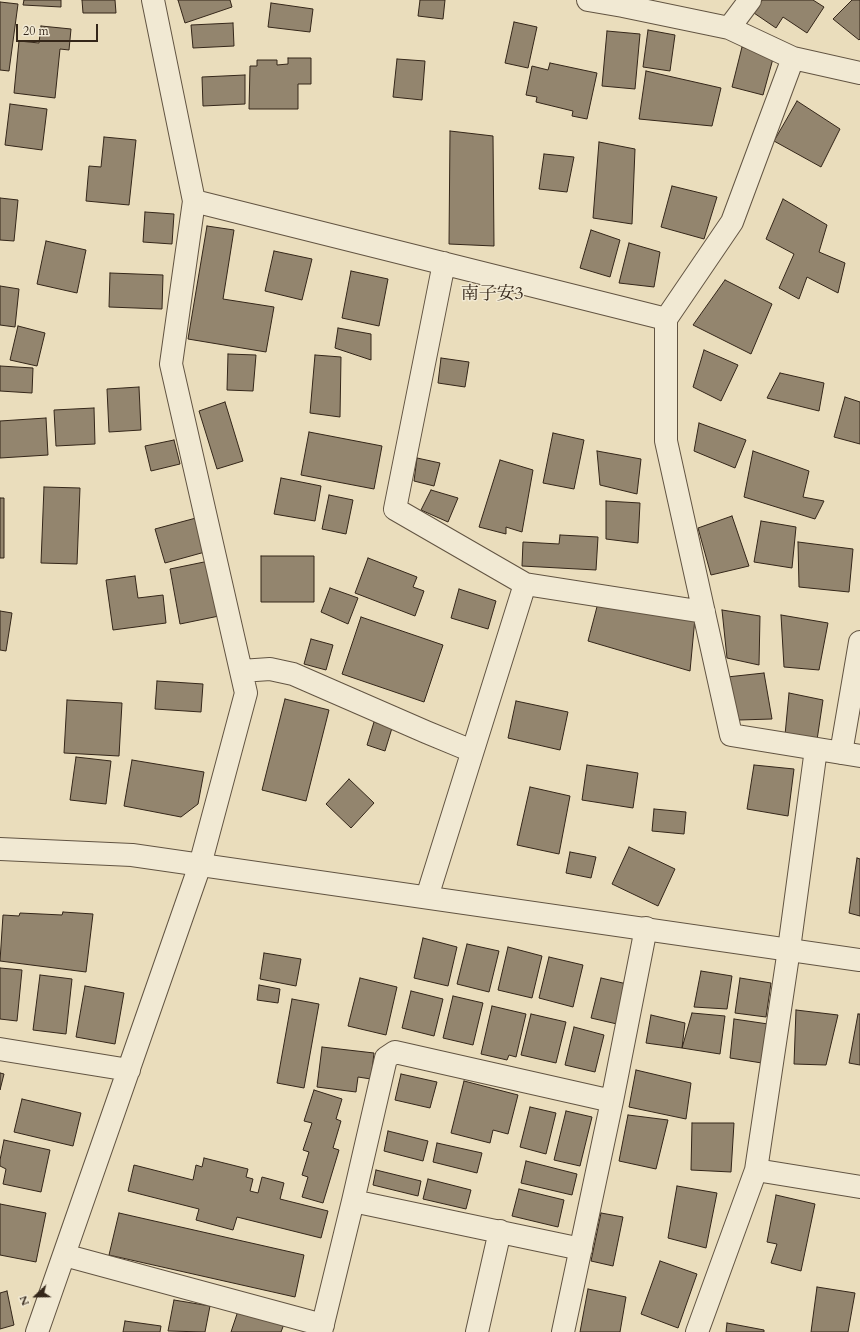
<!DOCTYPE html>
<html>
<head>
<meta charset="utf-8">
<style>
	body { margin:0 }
	#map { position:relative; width:860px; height:1332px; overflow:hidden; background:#eaddbc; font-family:Cardo,serif }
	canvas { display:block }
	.north { position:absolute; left:16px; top:1276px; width:40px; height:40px; -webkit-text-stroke:3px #f1e9d3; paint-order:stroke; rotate:248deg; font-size:11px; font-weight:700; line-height:16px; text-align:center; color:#342619 }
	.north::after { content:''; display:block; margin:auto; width:14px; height:18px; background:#342619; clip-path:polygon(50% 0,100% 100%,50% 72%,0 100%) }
	.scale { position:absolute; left:16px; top:24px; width:82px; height:18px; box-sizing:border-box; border:2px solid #342619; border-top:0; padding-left:5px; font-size:12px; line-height:14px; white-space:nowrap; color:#342619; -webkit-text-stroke:3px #f1e9d3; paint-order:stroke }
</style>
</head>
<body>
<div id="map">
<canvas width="860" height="1332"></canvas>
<div class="north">N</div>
<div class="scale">20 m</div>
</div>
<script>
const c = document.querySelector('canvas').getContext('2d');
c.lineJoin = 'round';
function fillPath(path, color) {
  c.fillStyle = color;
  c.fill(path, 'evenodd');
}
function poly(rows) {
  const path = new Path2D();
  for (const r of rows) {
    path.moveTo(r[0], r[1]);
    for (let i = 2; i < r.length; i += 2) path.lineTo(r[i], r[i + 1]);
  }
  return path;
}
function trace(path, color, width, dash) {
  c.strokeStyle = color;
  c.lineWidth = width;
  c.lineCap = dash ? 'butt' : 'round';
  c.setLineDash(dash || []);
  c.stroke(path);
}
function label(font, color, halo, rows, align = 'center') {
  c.font = font + ' Cardo,"Noto Serif JP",serif';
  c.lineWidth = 3;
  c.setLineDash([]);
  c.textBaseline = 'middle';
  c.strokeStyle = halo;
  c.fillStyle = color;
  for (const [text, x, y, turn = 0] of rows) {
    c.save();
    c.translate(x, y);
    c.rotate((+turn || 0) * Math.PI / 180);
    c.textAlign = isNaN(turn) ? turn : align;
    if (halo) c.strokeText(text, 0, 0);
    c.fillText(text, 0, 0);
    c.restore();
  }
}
const building = poly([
	[24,0,61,0,61,7,23,5,24,0],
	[82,0,115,0,116,13,83,13,82,0],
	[178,0,230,0,232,7,185,23,178,0],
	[420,0,445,0,443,19,418,16,420,0],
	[762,0,813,0,824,7,807,33,783,17,776,28,754,13,762,0],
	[852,0,860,0,860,39,859,40,833,19,852,0],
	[0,2,18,4,9,71,0,70,0,2],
	[271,3,313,9,310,32,268,27,271,3],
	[514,22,537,27,528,68,505,63,514,22],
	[233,23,234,46,193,48,191,25,233,23],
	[41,26,71,29,69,50,60,49,55,98,14,93,19,41,39,43,41,26],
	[648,30,675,35,670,71,643,67,648,30],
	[607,31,640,34,635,89,602,86,607,31],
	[742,47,774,55,763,95,732,87,742,47],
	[288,58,311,58,311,84,298,84,298,109,249,109,250,66,257,66,257,60,277,60,277,65,288,64,288,58],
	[397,59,425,61,422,100,393,97,397,59],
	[550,63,597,73,587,119,572,116,573,111,536,102,537,97,526,95,532,66,548,70,550,63],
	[646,71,721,88,712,126,639,119,646,71],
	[245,75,245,104,203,106,202,77,245,75],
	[797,101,840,129,821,167,774,141,797,101],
	[10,104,47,109,42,150,5,145,10,104],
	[450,131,493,136,494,246,449,244,450,131],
	[104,137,136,140,129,205,86,201,89,166,101,167,104,137],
	[599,142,635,149,632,224,593,218,599,142],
	[544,154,574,157,567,192,539,189,544,154],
	[672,186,717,197,704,239,661,227,672,186],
	[0,198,18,200,14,241,0,240,0,198],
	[783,199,827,225,819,252,845,263,838,293,807,277,799,299,779,288,794,254,766,239,783,199],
	[145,212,174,214,172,244,143,242,145,212],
	[207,226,234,230,223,299,274,307,266,352,188,339,207,226],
	[591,230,620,240,610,277,580,268,591,230],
	[46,241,86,250,77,293,37,284,46,241],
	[629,243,660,252,654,287,619,283,629,243],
	[274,251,312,259,302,300,265,291,274,251],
	[351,271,388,279,379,326,342,318,351,271],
	[110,273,163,275,162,309,109,307,110,273],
	[725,280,772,304,751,354,693,325,725,280],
	[0,286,19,289,15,327,0,325,0,286],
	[18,326,45,333,37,366,10,360,18,326],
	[338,328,371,334,371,360,335,348,338,328],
	[704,350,738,365,721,401,693,387,704,350],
	[228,354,256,355,253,391,227,390,228,354],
	[315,355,341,357,340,417,310,413,315,355],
	[441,358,469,362,465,387,438,383,441,358],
	[0,366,33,368,32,393,0,391,0,366],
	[780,373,824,383,819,411,767,398,780,373],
	[139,387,141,430,109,432,107,389,139,387],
	[845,397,860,402,860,444,834,437,845,397],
	[225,402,243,461,217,469,199,411,225,402],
	[94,408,95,444,56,446,54,410,94,408],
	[46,418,48,455,0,458,0,421,46,418],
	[699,423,746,440,735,468,694,451,699,423],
	[309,432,382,446,374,489,301,475,309,432],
	[553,433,584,440,574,489,543,483,553,433],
	[174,440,180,464,151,471,145,446,174,440],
	[597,451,641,459,637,494,600,485,597,451],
	[753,451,809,471,803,497,824,501,815,519,744,497,753,451],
	[417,458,440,463,434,486,414,481,417,458],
	[500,460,533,470,522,532,506,527,506,534,479,527,500,460],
	[281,478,321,486,315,521,274,514,281,478],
	[44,487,80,488,77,564,41,563,44,487],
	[431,490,458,498,448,522,421,510,431,490],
	[329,495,353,500,346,534,322,529,329,495],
	[0,498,4,498,4,558,0,558,0,498],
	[606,501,640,503,638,543,606,539,606,501],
	[732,516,749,566,711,575,698,528,732,516],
	[196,518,205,552,165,563,155,529,196,518],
	[761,521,796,527,792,568,754,562,761,521],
	[560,535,598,537,596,570,522,566,523,542,559,544,560,535],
	[798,542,853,549,849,592,799,587,798,542],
	[261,556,314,556,314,602,261,602,261,556],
	[368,558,417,577,413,587,424,591,415,616,355,593,368,558],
	[209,561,219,616,180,624,170,569,209,561],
	[135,576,138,598,163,595,166,623,113,630,106,580,135,576],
	[330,588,358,598,348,624,321,612,330,588],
	[459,589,496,601,488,629,451,618,459,589],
	[598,603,695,618,690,671,588,641,598,603],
	[722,610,760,616,759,665,727,658,722,610],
	[0,611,12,613,6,651,0,650,0,611],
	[781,615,828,623,819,670,784,667,781,615],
	[361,617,443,645,424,702,342,674,361,617],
	[311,639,333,645,326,670,304,664,311,639],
	[764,673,772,719,739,720,727,677,764,673],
	[157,681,203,684,201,712,155,709,157,681],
	[789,693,823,700,817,740,785,735,789,693],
	[285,699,329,710,306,801,262,790,285,699],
	[67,700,122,703,119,756,64,753,67,700],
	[516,701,568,712,560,750,508,738,516,701],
	[374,722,392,728,385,751,367,745,374,722],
	[76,757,111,761,106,804,70,800,76,757],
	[132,760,204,772,198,804,181,817,124,806,132,760],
	[587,765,638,773,633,808,582,800,587,765],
	[754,765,794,769,788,816,747,809,754,765],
	[349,779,374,803,351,828,326,804,349,779],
	[530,787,570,796,559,854,517,845,530,787],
	[654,809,686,812,684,834,652,831,654,809],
	[629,847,675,869,658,906,612,884,629,847],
	[570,852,596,857,591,878,566,873,570,852],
	[857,858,860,859,860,916,849,913,857,858],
	[63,912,93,914,86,972,0,961,3,915,19,916,20,913,62,915,63,912],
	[423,938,457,947,448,986,414,978,423,938],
	[467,944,499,951,489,992,457,984,467,944],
	[508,947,542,956,532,998,498,990,508,947],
	[264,953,301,959,296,986,260,979,264,953],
	[549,957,583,965,573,1007,539,998,549,957],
	[0,968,22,970,17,1021,0,1019,0,968],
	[701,971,732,976,727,1009,694,1007,701,971],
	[40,975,72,979,66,1034,33,1030,40,975],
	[360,978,397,987,386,1035,348,1026,360,978],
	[601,978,627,984,617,1024,591,1018,601,978],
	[740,978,771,983,766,1017,735,1013,740,978],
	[259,985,280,989,278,1003,257,1000,259,985],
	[85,986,124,993,115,1044,76,1037,85,986],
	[411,991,443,999,434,1036,402,1028,411,991],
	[453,996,483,1003,473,1045,443,1038,453,996],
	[292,999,319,1004,304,1088,277,1083,292,999],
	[492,1006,526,1014,516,1057,509,1055,507,1060,481,1054,492,1006],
	[796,1010,838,1015,826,1065,794,1064,796,1010],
	[692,1013,725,1016,720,1054,682,1048,692,1013],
	[531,1014,566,1022,556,1063,521,1055,531,1014],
	[858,1014,860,1014,860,1065,849,1063,858,1014],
	[651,1015,685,1023,682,1048,646,1043,651,1015],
	[734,1019,768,1024,762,1063,730,1058,734,1019],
	[574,1027,604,1035,595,1072,565,1065,574,1027],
	[322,1047,374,1053,371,1079,358,1077,356,1092,317,1087,322,1047],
	[636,1070,691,1083,686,1119,629,1107,636,1070],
	[0,1073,4,1074,0,1090,0,1073],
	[401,1074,437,1082,430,1108,395,1100,401,1074],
	[464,1081,518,1095,508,1134,493,1130,490,1143,451,1133,464,1081],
	[314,1090,342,1099,336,1119,341,1121,333,1148,339,1150,323,1203,302,1197,308,1177,302,1175,309,1152,303,1150,312,1123,304,1121,314,1090],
	[22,1099,81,1113,73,1146,14,1132,22,1099],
	[530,1107,556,1113,546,1154,520,1147,530,1107],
	[566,1111,592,1117,580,1166,554,1160,566,1111],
	[628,1115,668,1120,656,1169,619,1161,628,1115],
	[692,1123,734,1123,731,1172,691,1170,692,1123],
	[388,1131,428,1141,423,1161,384,1151,388,1131],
	[4,1140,50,1150,41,1192,3,1184,6,1169,0,1166,0,1160,4,1140],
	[437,1143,482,1153,477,1173,433,1162,437,1143],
	[204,1158,248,1169,246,1177,253,1179,250,1191,258,1193,262,1177,284,1183,280,1199,328,1211,321,1238,237,1217,233,1230,196,1220,199,1209,128,1191,134,1165,193,1180,196,1165,202,1167,204,1158],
	[526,1161,577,1174,572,1195,521,1183,526,1161],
	[376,1170,421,1181,418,1196,373,1185,376,1170],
	[428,1179,471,1190,466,1209,423,1199,428,1179],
	[677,1186,717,1193,706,1248,668,1238,677,1186],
	[519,1189,564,1200,558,1227,512,1216,519,1189],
	[776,1195,815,1204,801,1271,771,1263,777,1244,767,1242,776,1195],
	[0,1204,46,1213,36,1262,0,1255,0,1204],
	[119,1213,304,1255,295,1297,109,1255,119,1213],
	[601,1213,623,1217,613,1266,591,1261,601,1213],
	[660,1261,697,1274,678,1328,641,1314,660,1261],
	[817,1287,855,1293,848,1332,811,1332,817,1287],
	[588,1289,626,1297,620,1332,580,1332,588,1289],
	[7,1291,14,1325,0,1329,0,1293,7,1291],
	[174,1300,210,1306,205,1332,168,1331,174,1300],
	[239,1308,284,1324,281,1332,231,1332,239,1308],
	[125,1321,161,1326,160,1332,123,1332,125,1321],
	[727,1323,764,1330,764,1332,726,1332,727,1323]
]);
fillPath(building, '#93856e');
trace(building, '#342619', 1);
const minor = poly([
	[588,0,623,6,729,28,793,58,860,73],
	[729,28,750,0],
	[793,58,732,222,666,319,666,441,731,735,860,756],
	[194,201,666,319],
	[444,263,395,509,525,584,704,612],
	[241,671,270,669,293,674,426,732,472,751],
	[841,753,860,642],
	[427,897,525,584],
	[0,1049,129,1070],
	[756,1170,860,1187],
	[353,1201,581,1249],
	[64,1255,323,1325],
	[37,1332,200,865,246,693,171,364,194,201,153,0],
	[321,1332,353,1201,386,1058,395,1052,612,1101],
	[477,1332,500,1231],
	[563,1332,612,1101,646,928],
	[697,1332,756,1170,789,949,816,749]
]);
const tertiary = poly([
	[0,849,132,855,860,960]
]);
trace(minor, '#625442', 24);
trace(tertiary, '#625442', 24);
trace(minor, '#f1e9d3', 22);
trace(tertiary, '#f1e9d3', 22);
label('18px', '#342619', '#f1e9d3', [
	["南子安3",492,295]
]);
</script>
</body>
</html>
